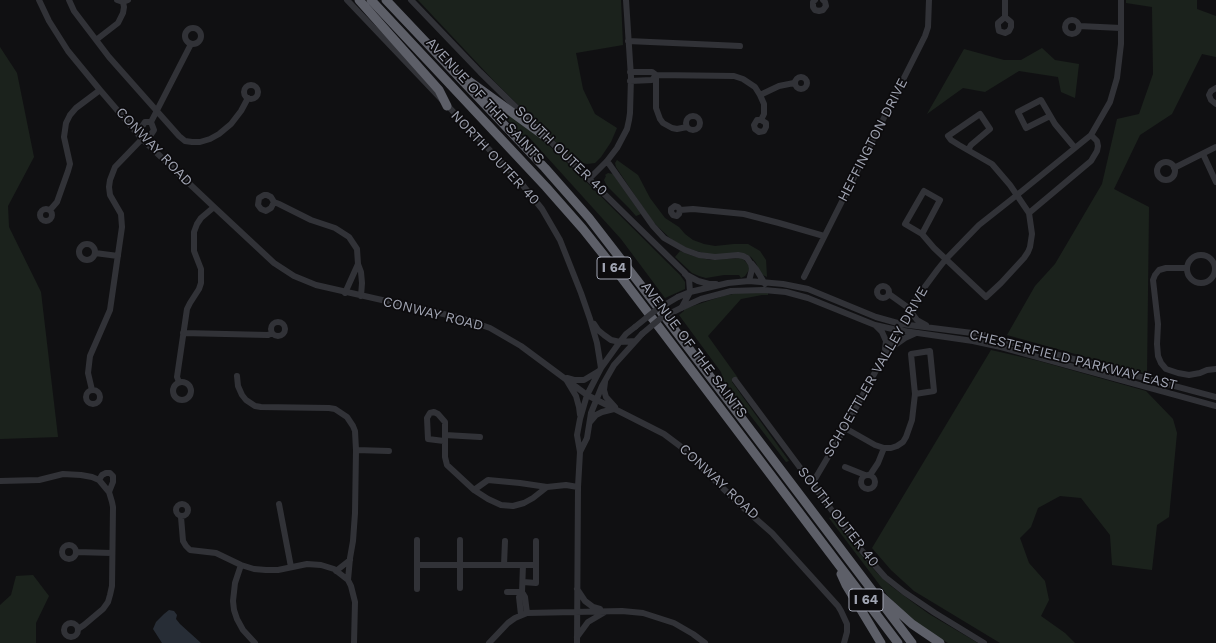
<!DOCTYPE html>
<html>
<head>
<meta charset="utf-8">
<style>
	body { margin:0 }
	canvas { display:block; background:#101012 }
</style>
</head>
<body>
<canvas width="1216" height="643"></canvas>
<script>
const c = document.querySelector('canvas').getContext('2d');
c.lineJoin = 'round';
function fillPath(path, color) {
  c.fillStyle = color;
  c.fill(path, 'evenodd');
}
function poly(rows) {
  const path = new Path2D();
  for (const r of rows) {
    if (r.length === 3) {
      path.moveTo(r[0] + r[2], r[1]);
      path.arc(r[0], r[1], r[2], 0, 2 * Math.PI);
      continue;
    }
    path.moveTo(r[0], r[1]);
    for (let i = 2; i < r.length; i += 2) path.lineTo(r[i], r[i + 1]);
  }
  return path;
}
function trace(path, color, width, dash) {
  c.strokeStyle = color;
  c.lineWidth = width;
  c.lineCap = dash ? 'butt' : 'round';
  c.setLineDash(dash || []);
  c.stroke(path);
}
function label(font, color, halo, rows, align = 'center') {
  c.font = font + ' "Work Sans",sans-serif';
  c.lineWidth = 3.5;
  c.setLineDash([]);
  c.textBaseline = 'middle';
  c.strokeStyle = halo;
  c.fillStyle = color;
  for (const [text, x, y, turn = 0] of rows) {
    c.save();
    c.translate(x, y);
    c.rotate((+turn || 0) * Math.PI / 180);
    c.textAlign = isNaN(turn) ? turn : align;
    if (halo) c.strokeText(text, 0, 0);
    c.fillText(text, 0, 0);
    c.restore();
  }
}
fillPath(poly([
	[418,0,621,0,623,45,576,53,583,89,595,114,617,128,611,142,601,157,595,163,587,164,579,162,572,158,495,82],
	[1126,0,1197,0,1197,9,1216,16,1216,57,1202,54,1172,114,1140,135,1114,189,1149,207,1147,374,1007,335,1035,286,1055,264,1102,184,1117,119,1139,114,1153,74,1152,7,1126,3],
	[0,47,17,73,34,157,8,206,9,227,41,292,58,437,0,439],
	[1042,48,1055,60,1079,64,1075,98,1061,92,1058,77,1019,71,985,92,963,88,927,114,964,49,1004,60,1021,60],
	[502,109,536,135,554,150,680,275,685,282,685,289,665,298,621,239,527,135,524,137,500,112],
	[617,160,638,175,650,198,665,218,679,227,685,234,693,240,704,244,715,246,734,244,748,244,760,251,766,260,767,277,761,274,756,263,751,257,746,254,707,254,686,248,672,240,652,221,616,167,615,163],
	[608,173,613,174,615,177,641,214,636,216,629,208,607,186,604,180,606,176,605,175],
	[680,251,693,256,710,260,741,258,744,260,749,266,749,270,745,276,741,278,739,275,724,275,706,278,699,276,692,273,675,257],
	[743,292,768,293,768,295,762,295,741,299,708,336,738,378,732,382,789,461,786,462,724,381,721,372,679,315,684,311,684,309,723,296],
	[991,350,1039,361,1146,391,1173,419,1177,433,1169,517,1157,525,1152,570,1112,565,1110,535,1081,498,1060,496,1038,508,1031,527,1020,538,1029,563,1045,581,1049,600,1041,616,1065,633,1075,643,1000,643,914,591,891,570,872,548],
	[831,517,862,556,877,573,891,586,911,601,929,614,978,643,948,643,932,634,915,622,888,596,829,518],
	[33,575,49,596,36,623,36,643,0,643,0,605,11,595,16,576]
]), '#1b221c');
fillPath(poly([
	[169,610,174,611,177,615,176,619,180,624,201,643,162,643,153,629,156,622,164,614]
]), '#272d36');
trace(poly([
	[39,0,49,21,68,51,100,90,142,139,214,207,274,263,294,276,316,285,461,318,490,328,521,346,587,395,664,434,680,446,739,504,772,533,838,606,841,611,847,624,847,632,844,643],
	[69,0,74,11,109,57,179,136,185,141,192,142,200,142,210,139,219,134,231,124,241,111,248,98],
	[117,0,123,2,128,0],
	[347,0,521,183,542,209,560,240,581,293,590,319,597,343,601,368],
	[411,0,480,72,529,120],
	[815,0,813,2,813,7,815,10,819,11,823,10,826,6,825,2,823,0],
	[1005,0,1005,17],
	[1005,17,1011,22,1011,27,1009,31,1005,33,999,31,998,26,998,23,1005,17],
	[1072,27,7],
	[1079,26,1121,28],
	[193,36,8],
	[96,40,118,23,123,13,124,7,123,2],
	[628,41,740,46],
	[630,72,652,72,656,75,734,76,743,79,755,87,760,95,764,104,764,114,761,120,757,120,754,125,755,129,759,132,764,131,766,127,766,123,761,120],
	[656,75,656,108,660,119,663,123,672,128,677,129,687,127],
	[801,83,6],
	[630,81,652,80,656,75],
	[251,92,7],
	[1216,88,1211,91,1209,95,1211,100,1216,104],
	[760,95,779,86,794,83],
	[693,123,7],
	[1050,116,1026,128,1018,112,1041,100,1055,124,1075,148],
	[151,122,191,44],
	[544,135,685,273,689,279,690,292,682,307],
	[142,139,141,128,145,122,151,122],
	[1203,154,1216,182],
	[607,161,653,226,664,238,685,250,699,255,715,257,738,255,743,256,747,258,751,264,752,269,749,281],
	[1166,171,9],
	[1174,168,1216,147],
	[589,179,607,161,617,148,627,129,629,120,630,113,631,77,626,0],
	[274,202,271,208,266,211,261,209,258,205,259,198,264,195,267,195,271,197,274,202,279,204,311,220,335,228,349,237,357,249,358,264,361,272,362,283,361,296],
	[46,215,6],
	[50,210,57,202,68,171,70,164,64,137,66,123,70,115,76,108,100,90],
	[680,210,679,214,677,216,673,215,671,212,671,209,675,206,678,207,680,210,693,209,744,214,779,223,824,236],
	[1029,213,1091,161,1097,151,1098,146,1097,141,1091,135],
	[922,234,940,200,924,191,905,224,922,234,934,248,986,297,1001,283,1024,258,1028,252,1030,247,1032,234,1029,213,1010,185,992,164,959,145,951,140,948,136,980,114,990,129,971,145,968,150],
	[87,252,8],
	[95,253,118,256],
	[1201,269,14],
	[752,264,756,269,765,284],
	[1187,268,1166,268,1159,270,1155,275,1153,280,1158,324,1157,344,1158,356,1161,363,1166,369,1178,373,1189,375,1200,373,1207,370,1216,369],
	[685,274,698,281,709,284,716,284],
	[804,277,925,36,928,27,929,0],
	[883,292,6],
	[345,293,358,264],
	[889,294,910,309],
	[678,297,690,292,728,283,749,281,783,284,808,289,876,317,901,324,980,334,1216,397],
	[912,307,911,312,917,320,926,325],
	[681,308,701,299,731,291,764,290,786,292,808,298,875,325,897,330,973,341,1001,347,1216,406],
	[278,329,7],
	[594,324,598,330,604,335,611,340,620,342,635,341],
	[876,326,882,332,886,341,885,349],
	[183,333,268,335,272,333],
	[888,350,905,338,916,333],
	[237,376,238,386,242,395,246,400,255,406,261,407,329,408,335,409,347,417,353,426,355,431,356,450,355,513,353,541,350,558,348,580,351,586,355,602,354,643],
	[567,378,574,380,584,380,599,371],
	[735,380,862,551,885,577,904,592,935,613,984,643],
	[567,381,576,396,579,407,580,415],
	[182,391,9],
	[179,382,177,377,187,309,190,303,199,289,201,283,201,269,194,251,194,232,197,224,201,218,214,207],
	[605,382,604,390,606,397,615,407],
	[92,390,88,373,90,356,110,310,122,227,121,214,110,195,109,187,110,180,115,167,142,139,150,136,154,130,151,122],
	[93,397,7],
	[590,422,596,415,602,412,614,409],
	[845,428,875,445,884,448],
	[445,435,480,437],
	[444,441,428,439,427,418,430,413,434,412,438,414,445,422,445,457,447,465,474,490,488,499,501,505,513,506,524,503,533,498,547,487,566,485,578,487],
	[356,450,389,451],
	[580,452,587,438,591,413,602,386,614,365,642,334],
	[845,467,865,475],
	[868,482,7],
	[870,475,878,463,884,448,891,448,897,446,903,442,906,437,912,420,915,394,911,354,930,351,934,391,915,394],
	[99,480,102,475,106,473,110,473,113,476,113,482,109,492],
	[0,481,39,480,63,474,81,475,92,477,99,480,109,492,112,502,113,507,112,586,110,595,108,602,103,609,84,625,78,629],
	[812,484,845,428,901,324,921,292,938,269,946,259,979,225,1017,195,1091,135,1110,102,1117,78,1121,44,1121,0],
	[474,490,488,480,520,483,547,487],
	[182,510,6],
	[279,504,291,567],
	[181,517,183,541,186,546,190,550,216,553,241,565,254,569,266,570,278,570,307,564,321,565,334,569,348,580],
	[69,552,7],
	[76,552,112,553],
	[241,565,235,583,233,601,234,610,237,619,243,630,255,643],
	[418,565,536,565],
	[504,565,505,541],
	[336,571,350,560],
	[523,582,536,583,536,541],
	[460,588,460,540],
	[417,589,417,540],
	[577,589,585,601,593,607,600,609],
	[507,592,522,592],
	[522,592,525,597,527,613],
	[521,615,519,597,522,592,523,565],
	[71,630,7],
	[577,637,588,622,605,612],
	[489,643,508,623,515,618,527,613,622,611,643,613,674,623,693,634,705,643],
	[577,643,578,487,580,452,577,435,580,419,587,395,601,368,619,343,626,334,635,327]
]), '#313237', 6);
trace(poly([
	[359,0,439,90,447,106],
	[371,0,546,187,583,229,618,273,898,643],
	[386,0,545,168,589,218,640,284,912,643],
	[466,79,546,137],
	[841,574,846,585,881,643],
	[882,597,912,624,940,643]
]), '#5d5f68', 9);
trace(poly([
	[635,327,656,310,678,297],
	[642,334,661,318,681,308]
]), '#313237', 6);
for (const [x, y, w] of [
	[614,268,34],
	[866,600,34]
]) {
  const box = new Path2D();
  box.roundRect(x - w / 2, y - 11, w, 22, 3);
  c.fillStyle = '#0c0b0d';
  c.fill(box);
  trace(box, '#a1a5b3', 1);
}
label('bold 13px', '#a1a5b3', null, [
	["I 64",614,268],
	["I 64",866,600]
]);
label('14px', '#a1a5b3', '#0c0b0d', [
	["AVENUE OF THE SAINTS",485,101,47],
	["HEFFINGTON DRIVE",873,140,-63],
	["CONWAY ROAD",154,147,46],
	["SOUTH OUTER 40",561,151,44],
	["NORTH OUTER 40",495,158,47],
	["CONWAY ROAD",433,314,14],
	["AVENUE OF THE SAINTS",694,350,53],
	["CHESTERFIELD PARKWAY EAST",1073,360,14],
	["SCHOETTLER VALLEY DRIVE",876,372,-60],
	["CONWAY ROAD",719,482,43],
	["SOUTH OUTER 40",838,517,52]
]);
</script>
</body>
</html>
